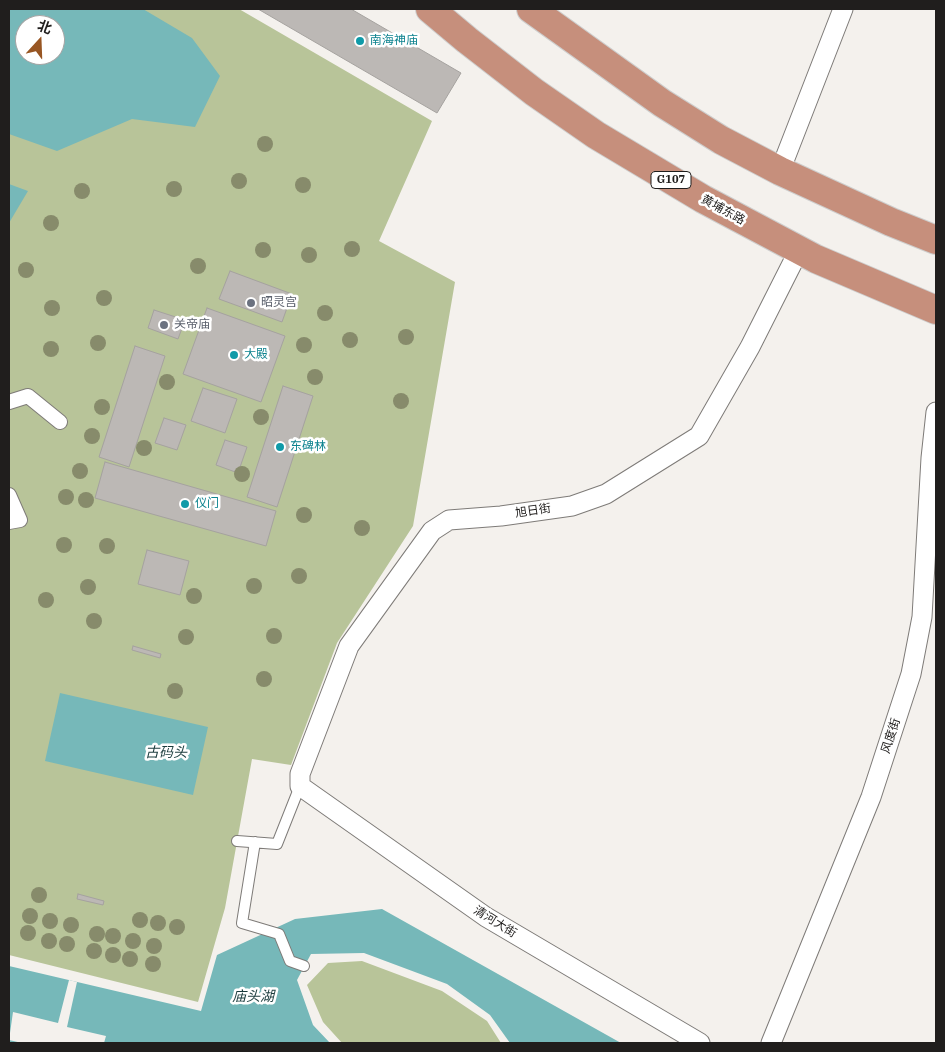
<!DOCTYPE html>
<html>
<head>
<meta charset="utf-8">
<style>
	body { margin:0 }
	#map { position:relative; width:945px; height:1052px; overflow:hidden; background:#f4f1ed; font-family:"IBM Plex Serif","Noto Sans SC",serif }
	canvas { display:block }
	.frame { position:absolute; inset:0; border:10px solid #201e1d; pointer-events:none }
	.north { position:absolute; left:15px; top:15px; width:50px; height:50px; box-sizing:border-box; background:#fff; border:1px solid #a6a5a5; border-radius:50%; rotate:20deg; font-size:14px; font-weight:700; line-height:20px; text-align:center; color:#201e1d }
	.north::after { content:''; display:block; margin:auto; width:18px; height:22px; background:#985623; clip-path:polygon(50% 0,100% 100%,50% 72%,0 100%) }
</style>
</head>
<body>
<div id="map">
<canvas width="945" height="1052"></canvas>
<div class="frame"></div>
<div class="north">北</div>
</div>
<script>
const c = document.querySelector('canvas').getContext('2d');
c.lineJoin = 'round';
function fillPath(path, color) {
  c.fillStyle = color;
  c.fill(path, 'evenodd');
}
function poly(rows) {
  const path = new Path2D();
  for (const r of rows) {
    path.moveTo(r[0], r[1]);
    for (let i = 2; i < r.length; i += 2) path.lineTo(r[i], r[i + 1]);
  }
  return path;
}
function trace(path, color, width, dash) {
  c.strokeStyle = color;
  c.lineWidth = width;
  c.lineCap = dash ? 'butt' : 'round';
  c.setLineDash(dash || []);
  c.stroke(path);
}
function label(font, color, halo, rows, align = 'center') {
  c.font = font + ' "IBM Plex Serif","Noto Sans SC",serif';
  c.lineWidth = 5;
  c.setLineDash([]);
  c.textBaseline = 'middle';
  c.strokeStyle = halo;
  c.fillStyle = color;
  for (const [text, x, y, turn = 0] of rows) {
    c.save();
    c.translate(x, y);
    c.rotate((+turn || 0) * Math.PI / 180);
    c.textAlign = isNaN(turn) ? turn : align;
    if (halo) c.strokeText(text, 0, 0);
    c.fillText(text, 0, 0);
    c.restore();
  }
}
fillPath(poly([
	[9,9,239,9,432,121,379,241,455,282,413,526,337,643,291,765,252,759,225,908,198,1002,9,955],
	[25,25,55,25,55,55,25,55],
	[362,961,442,991,487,1021,501,1043,342,1043,323,1022,307,985,328,963]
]), '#b8c499');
fillPath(poly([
	[9,9,143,9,192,38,220,76,195,127,132,119,57,151,9,134],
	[25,25,55,25,55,55,25,55],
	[9,184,28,191,9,223],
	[60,693,208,727,193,795,45,761],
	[382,909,621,1043,510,1043,490,1015,447,984,364,953,311,954,297,980,313,1025,330,1043,9,1043,9,966,201,1011,217,955,295,919]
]), '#76b8b9');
fillPath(poly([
	[69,980,77,982,67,1027,106,1036,104,1043,22,1043,9,1040,13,1012,58,1023]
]), '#f4f1ed');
const building = poly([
	[258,9,351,9,461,73,437,113,258,9],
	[230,271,292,294,282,322,219,299,230,271],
	[207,308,285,336,261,402,183,374,207,308],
	[154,310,185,320,178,339,148,328,154,310],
	[135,346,165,356,129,467,99,457,135,346],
	[283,386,313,396,277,507,247,497,283,386],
	[203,388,237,399,225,433,191,421,203,388],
	[164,418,186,425,177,450,155,443,164,418],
	[225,440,247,447,238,473,216,465,225,440],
	[105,462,276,511,266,546,95,498,105,462],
	[147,550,189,561,180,595,138,584,147,550],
	[133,646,161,654,160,658,132,650,133,646],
	[78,894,104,901,103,905,77,899,78,894]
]);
fillPath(building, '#bcb8b5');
trace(building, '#a5a29f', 1);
const service = poly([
	[237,841,277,844,300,786],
	[255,842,242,923,279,934,290,961,304,966]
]);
const pedestrian = poly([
	[9,402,28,396,60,422],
	[9,495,20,520,9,522]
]);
const minor = poly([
	[780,171,843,9],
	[700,1043,486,917,300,786,300,774,349,646,432,531,449,520,501,516,572,506,606,494,699,436,750,347,799,250],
	[771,1043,871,797,911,674,922,617,931,458,936,412]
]);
const trunk = poly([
	[430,9,467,40,534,92,596,135,703,199,816,259,936,310],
	[531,9,662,103,721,140,780,171,891,222,936,240]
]);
trace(service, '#7e7b78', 12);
trace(pedestrian, '#7e7b78', 16);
trace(minor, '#7e7b78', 21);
trace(trunk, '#cececd', 30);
trace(service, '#fff', 10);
trace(pedestrian, '#fff', 14);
trace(minor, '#fff', 19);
trace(trunk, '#c68f7c', 28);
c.fillStyle = '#878b6b';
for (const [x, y] of [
	[265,144],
	[239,181],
	[303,185],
	[174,189],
	[82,191],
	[51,223],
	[352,249],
	[263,250],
	[309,255],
	[198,266],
	[26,270],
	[104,298],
	[52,308],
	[325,313],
	[406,337],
	[350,340],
	[98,343],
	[304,345],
	[51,349],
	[315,377],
	[167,382],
	[401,401],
	[102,407],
	[261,417],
	[92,436],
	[144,448],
	[80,471],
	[242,474],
	[66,497],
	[86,500],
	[304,515],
	[362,528],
	[64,545],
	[107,546],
	[299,576],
	[254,586],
	[88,587],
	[194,596],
	[46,600],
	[94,621],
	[274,636],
	[186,637],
	[264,679],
	[175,691],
	[39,895],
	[30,916],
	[140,920],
	[50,921],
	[158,923],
	[71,925],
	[177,927],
	[28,933],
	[97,934],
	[113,936],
	[49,941],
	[133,941],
	[67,944],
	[154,946],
	[94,951],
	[113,955],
	[130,959],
	[153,964]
]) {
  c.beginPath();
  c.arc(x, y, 8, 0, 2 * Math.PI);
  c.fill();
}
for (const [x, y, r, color] of [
	[360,41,5,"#0f9aa8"],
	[251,303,5,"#6b7280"],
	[164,325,5,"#6b7280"],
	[234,355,5,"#0f9aa8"],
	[280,447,5,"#0f9aa8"],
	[185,504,5,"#0f9aa8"]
]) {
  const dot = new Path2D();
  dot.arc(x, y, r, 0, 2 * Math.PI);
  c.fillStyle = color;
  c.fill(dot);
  trace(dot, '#fff', 2);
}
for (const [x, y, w] of [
	[671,180,40]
]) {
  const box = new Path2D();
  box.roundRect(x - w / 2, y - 8.5, w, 17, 4);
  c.fillStyle = '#fff';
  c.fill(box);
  trace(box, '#201e1d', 1);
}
label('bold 11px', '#201e1d', null, [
	["G107",671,180]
]);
label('12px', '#0d838f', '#fff', [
	["南海神庙",370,41],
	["大殿",244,355],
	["东碑林",290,447],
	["仪门",195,504]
], 'left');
label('12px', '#201e1d', '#fff', [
	["黄埔东路",723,210,29],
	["旭日街",533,511,-8],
	["风度街",891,736,-72],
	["清河大街",495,922,32]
]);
label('12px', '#5b616d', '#fff', [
	["昭灵宫",261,303],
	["关帝庙",174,325]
], 'left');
label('italic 14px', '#1a3b3c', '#fff', [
	["古码头",166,753],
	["庙头湖",253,997]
]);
</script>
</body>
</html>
